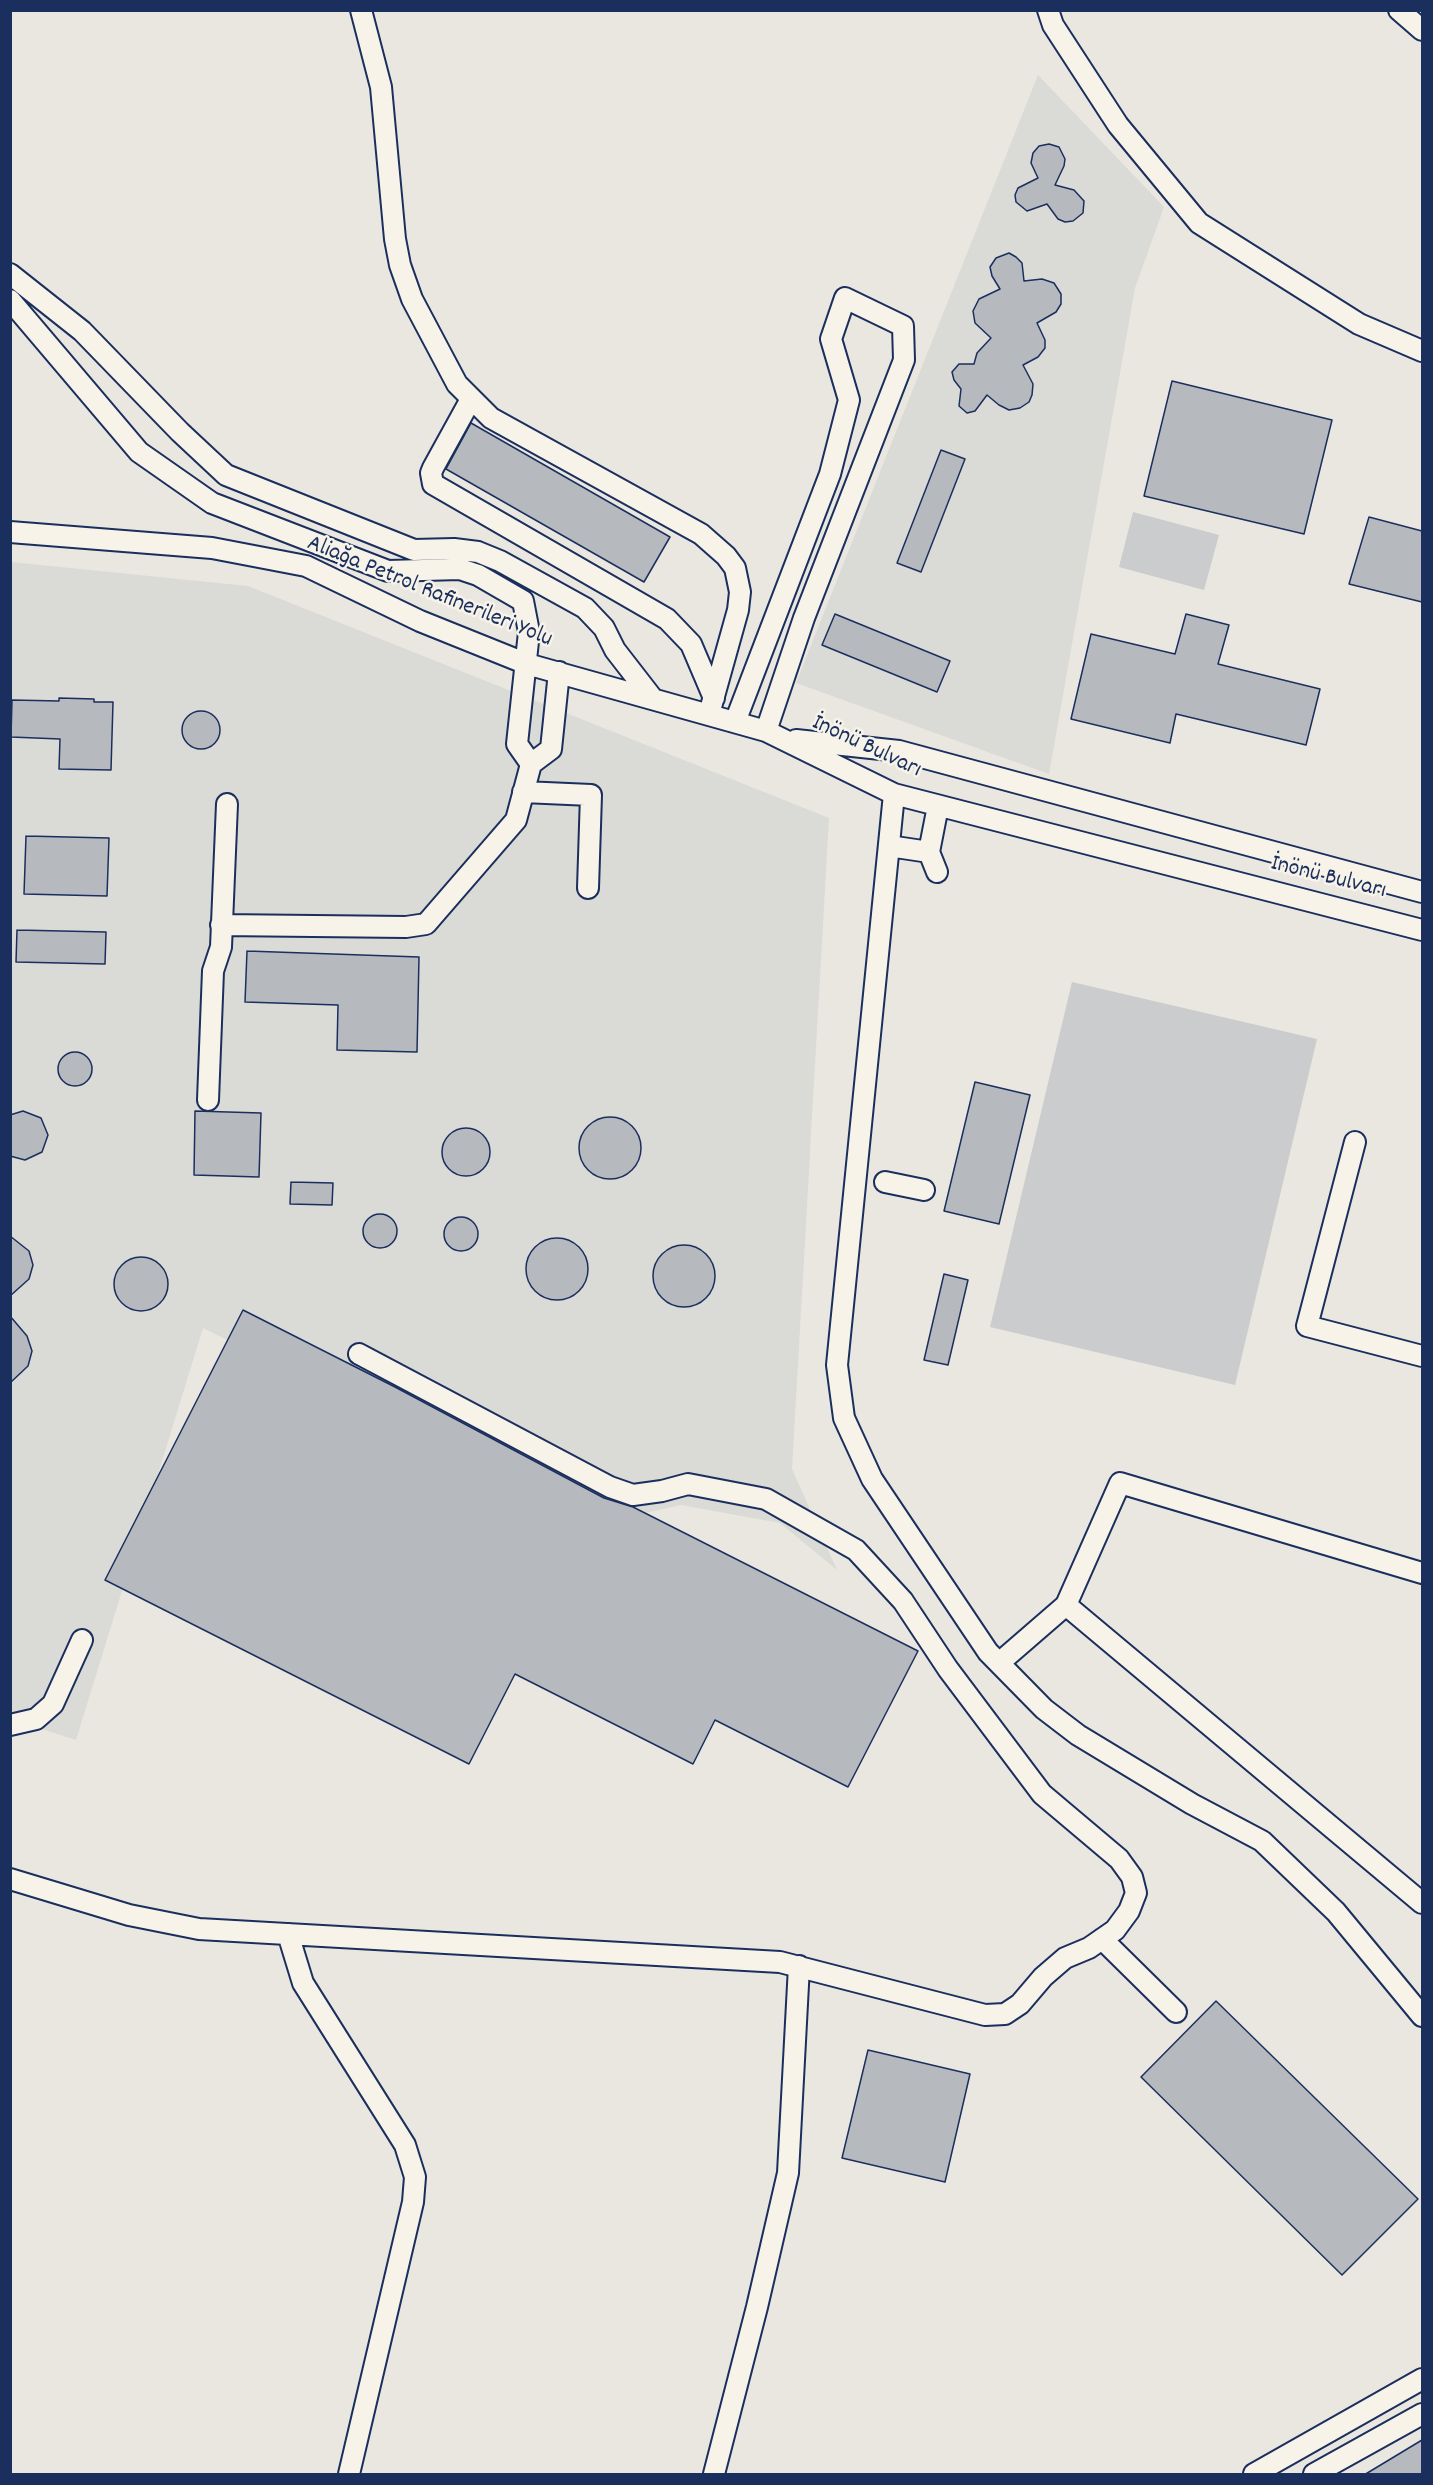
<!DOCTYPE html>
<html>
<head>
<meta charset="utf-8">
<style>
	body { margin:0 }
	#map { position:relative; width:1433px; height:2485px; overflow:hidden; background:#eae7e0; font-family:Dekko,sans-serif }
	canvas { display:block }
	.frame { position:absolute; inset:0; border:12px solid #1b2f5e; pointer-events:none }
</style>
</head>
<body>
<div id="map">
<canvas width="1433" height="2485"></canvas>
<div class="frame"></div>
</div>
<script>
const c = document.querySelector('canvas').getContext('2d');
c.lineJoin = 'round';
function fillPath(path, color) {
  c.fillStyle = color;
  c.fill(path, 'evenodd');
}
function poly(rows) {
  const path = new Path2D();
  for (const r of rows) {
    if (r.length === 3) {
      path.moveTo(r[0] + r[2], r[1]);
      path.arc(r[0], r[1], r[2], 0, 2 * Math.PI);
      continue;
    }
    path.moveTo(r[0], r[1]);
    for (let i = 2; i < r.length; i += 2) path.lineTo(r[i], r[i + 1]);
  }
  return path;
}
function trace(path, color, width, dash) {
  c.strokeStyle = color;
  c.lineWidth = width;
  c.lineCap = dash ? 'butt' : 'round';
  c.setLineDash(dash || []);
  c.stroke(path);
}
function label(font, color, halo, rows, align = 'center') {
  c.font = font + ' Dekko,sans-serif';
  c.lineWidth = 5;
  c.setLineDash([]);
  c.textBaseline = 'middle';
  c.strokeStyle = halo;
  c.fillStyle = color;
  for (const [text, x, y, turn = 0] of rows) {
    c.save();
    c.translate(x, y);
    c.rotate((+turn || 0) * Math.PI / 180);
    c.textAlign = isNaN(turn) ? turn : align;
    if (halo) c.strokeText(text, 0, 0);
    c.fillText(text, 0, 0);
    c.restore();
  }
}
fillPath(poly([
	[1038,75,1164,207,1135,288,1049,774,796,683],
	[11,562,248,586,829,818,792,1469,837,1570,780,1523,681,1505,599,1523,203,1328,76,1740,11,1719]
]), '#dadad6');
fillPath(poly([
	[1133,512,1219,535,1204,590,1119,567],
	[1072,982,1317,1039,1235,1385,990,1327]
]), '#cbcccd');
const building = poly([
	[1049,144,1059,147,1065,159,1064,166,1055,185,1074,190,1084,201,1083,213,1073,221,1065,222,1058,219,1047,204,1027,211,1016,202,1015,195,1018,188,1038,178,1031,163,1033,153,1039,146,1049,144],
	[1009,253,1016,257,1022,263,1024,281,1042,279,1054,283,1061,294,1061,304,1056,312,1037,323,1045,340,1045,348,1038,357,1023,365,1033,384,1032,395,1029,402,1020,408,1009,410,999,405,987,395,975,411,967,413,959,406,961,389,954,380,952,372,959,364,974,364,977,353,991,338,975,323,973,311,979,299,1000,289,992,276,990,267,996,258,1009,253],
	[1172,381,1332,420,1304,534,1144,496,1172,381],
	[471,423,670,537,644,582,446,469,471,423],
	[941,450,965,459,921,572,897,563,941,450],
	[1369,517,1422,531,1422,602,1349,584,1369,517],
	[835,614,950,661,937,692,822,645,835,614],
	[1186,614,1229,625,1218,664,1320,689,1306,745,1176,714,1170,743,1071,719,1091,634,1175,654,1186,614],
	[59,698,94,699,94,702,113,702,111,770,59,769,60,739,11,737,12,700,59,701,59,698],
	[201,730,19],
	[26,836,109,838,107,896,24,894,26,836],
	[17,930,106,932,105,964,16,962,17,930],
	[247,951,419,957,417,1052,337,1050,338,1005,245,1002,247,951],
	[75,1069,17],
	[975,1082,1030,1095,999,1224,944,1211,975,1082],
	[23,1111,41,1118,48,1135,42,1152,25,1160,10,1156,10,1115,23,1111],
	[195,1111,261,1113,259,1177,194,1175,195,1111],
	[610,1148,31],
	[466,1152,24],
	[291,1182,333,1183,332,1205,290,1204,291,1182],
	[380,1231,17],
	[461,1234,17],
	[10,1236,29,1251,33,1265,29,1279,10,1296,10,1236],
	[557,1269,31],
	[684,1276,31],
	[141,1284,27],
	[944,1274,968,1280,948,1365,924,1360,944,1274],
	[243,1310,395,1387,604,1498,633,1507,918,1651,848,1787,715,1720,693,1764,515,1674,469,1764,105,1580,243,1310],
	[10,1316,27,1336,32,1351,28,1366,10,1383,10,1316],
	[1216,2001,1418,2199,1342,2275,1141,2077,1216,2001],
	[868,2050,970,2074,945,2182,842,2158,868,2050],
	[1422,2440,1422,2475,1364,2475,1422,2440]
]);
fillPath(building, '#b6babf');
trace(building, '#1b2f5e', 1.5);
const minor = poly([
	[361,10,381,87,395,239,400,265,412,299,457,384,491,418,701,534,726,556,735,568,740,592,738,610,709,714],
	[1048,10,1053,25,1118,125,1199,223,1359,324,1422,351],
	[1399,10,1422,30],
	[10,274,82,331,180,432,226,475,414,550,454,549,478,552,500,561,585,608,604,628,615,650,653,699],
	[10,300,139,452,212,503,388,571,460,569,478,575,523,601,529,632,517,744,531,764],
	[471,399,433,468,431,473,433,484,667,619,691,644,714,698],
	[10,532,212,548,306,566,420,621,527,664,766,731,894,794,1422,930],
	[735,722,830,474,849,400,831,339,845,298,903,326,904,360,804,618,766,731],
	[796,740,899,751,1422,892],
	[523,792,591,795,588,888],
	[894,794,837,1365,844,1418,872,1479,988,1652,1044,1709,1078,1735,1192,1804,1262,1841,1336,1912,1422,2016],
	[889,846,929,852],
	[937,872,929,852,938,806],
	[221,925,406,927,426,924,516,820,531,764,551,749,559,672],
	[208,1100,213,971,221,947,227,804],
	[1355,1142,1307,1326,1422,1356],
	[885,1182,924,1190],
	[1066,1605,1422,1903],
	[999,1663,1066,1605,1120,1483,1422,1573],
	[10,1725,36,1719,53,1704,82,1640],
	[10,1879,129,1915,199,1929,780,1962,985,2015,1005,2014,1020,2004,1043,1977,1065,1958,1089,1948,1115,1930,1129,1911,1136,1893,1132,1877,1119,1859,1042,1794,948,1669,903,1601,856,1550,766,1499,688,1484,662,1491,633,1495,610,1487,359,1354],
	[288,1934,303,1983,405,2145,415,2177,413,2202,349,2474],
	[1102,1939,1176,2012],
	[714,2474,757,2307,788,2173,799,1966],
	[1254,2474,1422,2379],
	[1314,2474,1422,2414]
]);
trace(minor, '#1b2f5e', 24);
trace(minor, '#f7f3e8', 20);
label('24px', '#1b2f5e', '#f7f3e8', [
	["Aliağa Petrol Rafinerileri Yolu",429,593,22],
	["İnönü Bulvarı",866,748,25],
	["İnönü Bulvarı",1328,879,14]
]);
</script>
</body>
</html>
